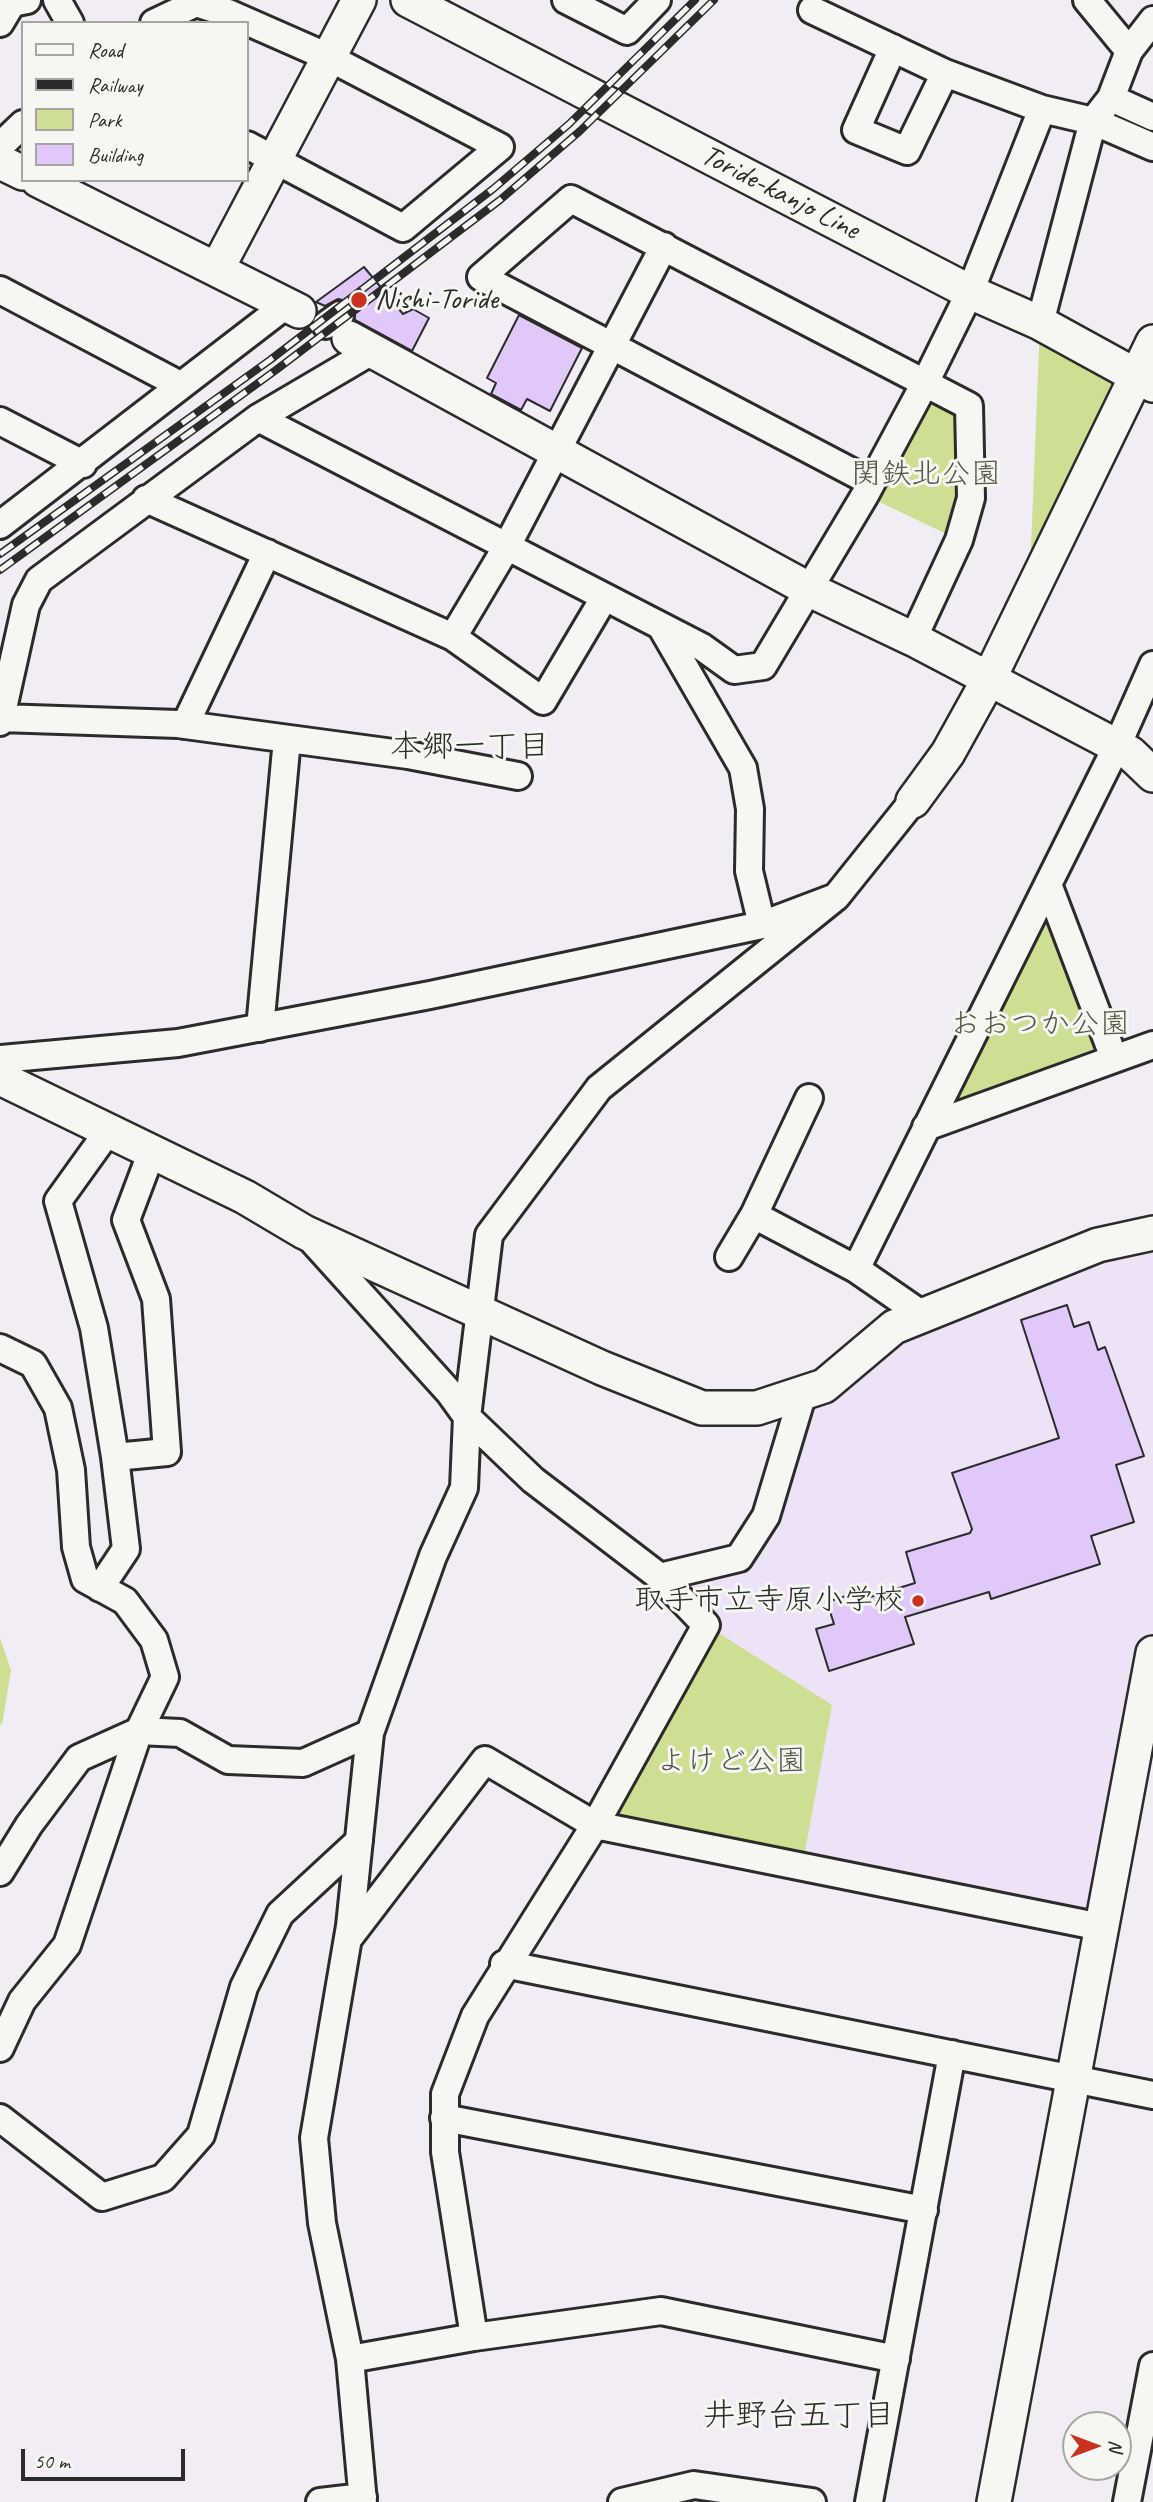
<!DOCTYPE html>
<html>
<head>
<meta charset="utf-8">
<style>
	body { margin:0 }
	#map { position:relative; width:1153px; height:2502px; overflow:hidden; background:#f2edf4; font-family:Caveat,sans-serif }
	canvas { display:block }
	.legend { position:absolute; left:21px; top:21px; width:228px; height:161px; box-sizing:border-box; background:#f6f6f2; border:2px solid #a5a5a2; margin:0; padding:9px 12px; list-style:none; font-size:21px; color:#2b2b2b }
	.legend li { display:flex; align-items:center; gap:14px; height:35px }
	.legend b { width:35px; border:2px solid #a5a5a2 }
	.north { position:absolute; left:1062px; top:2411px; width:70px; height:70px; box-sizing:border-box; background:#f6f6f2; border:2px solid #a5a5a2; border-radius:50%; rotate:90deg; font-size:19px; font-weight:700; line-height:28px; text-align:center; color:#2b2b2b }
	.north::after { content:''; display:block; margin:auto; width:24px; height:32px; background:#c8321e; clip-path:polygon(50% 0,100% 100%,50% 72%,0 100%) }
	.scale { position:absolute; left:21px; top:2449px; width:164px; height:32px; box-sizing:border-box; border:4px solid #2b2b2b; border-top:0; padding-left:9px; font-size:21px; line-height:24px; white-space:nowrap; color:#2b2b2b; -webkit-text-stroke:5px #f6f6f2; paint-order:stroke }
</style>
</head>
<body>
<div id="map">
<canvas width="1153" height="2502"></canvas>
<ul class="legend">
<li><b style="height:9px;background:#f6f6f2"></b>Road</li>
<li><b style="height:9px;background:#2b2b2b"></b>Railway</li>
<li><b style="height:19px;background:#ccdf93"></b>Park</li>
<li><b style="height:19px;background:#e0c9fa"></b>Building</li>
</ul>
<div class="north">N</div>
<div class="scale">50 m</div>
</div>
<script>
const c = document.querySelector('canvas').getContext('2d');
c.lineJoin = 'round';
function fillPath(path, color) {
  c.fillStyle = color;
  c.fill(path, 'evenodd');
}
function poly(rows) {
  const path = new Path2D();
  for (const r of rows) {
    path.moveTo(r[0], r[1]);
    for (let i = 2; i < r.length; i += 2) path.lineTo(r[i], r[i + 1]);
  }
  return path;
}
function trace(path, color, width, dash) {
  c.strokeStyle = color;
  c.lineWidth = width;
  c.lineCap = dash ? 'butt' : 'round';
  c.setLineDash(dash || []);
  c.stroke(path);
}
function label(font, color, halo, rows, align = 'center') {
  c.font = font + ' Caveat,"Klee One",sans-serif';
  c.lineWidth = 6;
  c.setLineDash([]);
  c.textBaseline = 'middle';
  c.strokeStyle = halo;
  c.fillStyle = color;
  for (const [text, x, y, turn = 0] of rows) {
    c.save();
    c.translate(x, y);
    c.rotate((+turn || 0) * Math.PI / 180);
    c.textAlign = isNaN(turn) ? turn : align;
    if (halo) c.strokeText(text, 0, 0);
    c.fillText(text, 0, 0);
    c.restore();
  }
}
fillPath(poly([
	[1153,1233,1153,1653,1101,1927,802,1867,706,1625,660,1577,739,1558,803,1393,894,1327]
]), '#ede2f6');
fillPath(poly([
	[1040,323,1139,376,1029,598],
	[925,383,969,406,959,540,865,495],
	[1048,884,1114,1058,926,1127],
	[706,1625,832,1705,802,1867,595,1825],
	[0,1638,11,1670,2,1725,0,1724]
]), '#ccdf93');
const building = poly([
	[364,267,403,314,413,309,429,318,412,351,355,320,353,306,347,301,338,299,325,306,316,302,364,267],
	[519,315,582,348,550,411,527,399,521,410,491,394,496,383,487,378,519,315],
	[1067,1305,1074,1327,1089,1322,1098,1350,1105,1347,1144,1456,1116,1465,1134,1522,1091,1536,1100,1564,991,1599,989,1592,905,1617,914,1644,829,1671,816,1629,834,1624,827,1602,868,1589,870,1597,915,1583,906,1552,970,1533,972,1529,952,1473,1059,1438,1021,1320,1067,1305]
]);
fillPath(building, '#e0c9fa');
trace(building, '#2b2b2b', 2);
const minor = poly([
	[57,0,70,23],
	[566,0,627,31,657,0],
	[1087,0,1129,51],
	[812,10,945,73,1042,109],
	[0,23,12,3,27,0],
	[154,23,196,3,228,13,328,57,500,147,403,228,247,145],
	[893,48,856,130,907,151,945,73],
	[1111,98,1153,117],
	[0,146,23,124],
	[0,290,180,385],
	[1040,323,1093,121,1111,98,1129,51,1153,20],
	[326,325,340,315],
	[258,418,702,647,734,670,763,666,865,495,925,383,970,292,1042,109,1093,121,1153,147],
	[0,421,83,464],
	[871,482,481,277,571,199,969,406,971,498,959,540,913,639],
	[146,499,453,637,506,548,664,246],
	[0,525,286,305],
	[662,628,743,768,750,809,749,871,762,925],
	[453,637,543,701,604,598],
	[1,718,178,724,408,755,518,776],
	[0,722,26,605,39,580,258,418,372,351],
	[185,725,267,553],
	[1048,884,1114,1058],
	[260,1028,287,739],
	[0,1059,178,1043,430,995,762,925,836,897,913,801],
	[926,1127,1153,1045],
	[754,1215,856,1269,924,1316],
	[310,1238,449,1392,467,1417,464,1488,433,1556,370,1733,350,1926,314,2138,322,2223,350,2359,363,2502],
	[729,1257,754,1215,809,1098],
	[856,1269,1117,746,1153,665],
	[0,1348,33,1364,58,1408,71,1470,76,1547,85,1579,125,1601,154,1640,165,1677,139,1731,79,1758,29,1825,0,1872],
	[115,1457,167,1452,156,1299,126,1220,152,1151],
	[660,1577,739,1558,766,1516,803,1393],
	[100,1588,126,1549,115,1457,94,1328,58,1201,109,1130],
	[348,1939,485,1760,595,1825,1101,1927],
	[504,1964,1153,2095],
	[0,2048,22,2001,67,1945,139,1731,180,1733,228,1760,303,1763,370,1733],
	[0,2118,102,2197,163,2178,201,2135,244,1987,280,1914,359,1841],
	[444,2118,924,2210],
	[474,2337,445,2152,445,2094,475,2016,595,1825,706,1625,660,1577,533,1480,467,1417,489,1235,599,1088,836,897],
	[350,2359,474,2337,661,2311,896,2359],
	[320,2502,363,2497],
	[622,2502,694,2485,812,2502],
	[869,2502,952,2054],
	[1127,2502,1153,2366]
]);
const tertiary = poly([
	[408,0,970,292,1040,323,1153,385],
	[0,162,23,173],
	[38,180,299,311],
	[217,269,359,0],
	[349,338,810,590,913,639,1130,753,1153,775],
	[913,801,948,753,989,679,1153,342],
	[0,1078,245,1197,304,1232,602,1368,702,1408,757,1408,824,1386,894,1327,1098,1245,1153,1233],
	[994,2502,1153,1653]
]);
trace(minor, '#2b2b2b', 32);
trace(tertiary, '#2b2b2b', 38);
trace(minor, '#f6f6f2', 26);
trace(tertiary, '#f6f6f2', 33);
const rail = poly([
	[0,554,270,360,493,189,569,124,695,0],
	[0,570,276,370,500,200,580,131,714,0]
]);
trace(rail, '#2b2b2b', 8);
trace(rail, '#f6f6f2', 5, [16]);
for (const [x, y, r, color] of [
	[359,300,9,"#c8321e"],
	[918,1601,7,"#c8321e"]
]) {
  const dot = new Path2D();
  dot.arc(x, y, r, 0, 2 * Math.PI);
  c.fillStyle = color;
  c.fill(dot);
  trace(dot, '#f6f6f2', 2.5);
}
label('30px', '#2b2b2b', '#f6f6f2', [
	["Toride-kanjo Line",780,193,27]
]);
label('30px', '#2b2b2b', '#f6f6f2', [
	["Nishi-Toride",375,300],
	["取手市立寺原小学校",904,1601,"right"]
], 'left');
label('30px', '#535845', '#f6f6f2', [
	["関鉄北公園",926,475],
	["おおつか公園",1040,1025],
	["よけど公園",731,1762]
]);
label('32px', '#2b2b2b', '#f6f6f2', [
	["本郷一丁目",470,748],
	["井野台五丁目",799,2417]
]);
</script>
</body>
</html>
